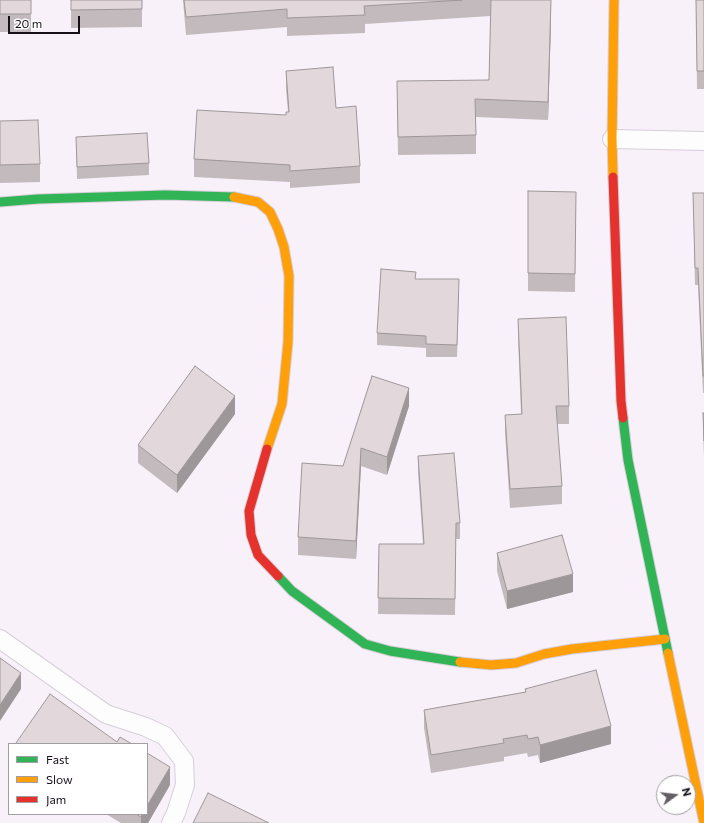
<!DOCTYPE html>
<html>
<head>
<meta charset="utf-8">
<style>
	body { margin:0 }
	#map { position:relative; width:704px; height:823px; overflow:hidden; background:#f8f1fa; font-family:Commissioner,sans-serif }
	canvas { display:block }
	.legend { position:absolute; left:8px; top:743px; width:140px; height:72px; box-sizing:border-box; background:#fff; border:1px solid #a29fa3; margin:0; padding:5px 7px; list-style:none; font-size:12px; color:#160f18 }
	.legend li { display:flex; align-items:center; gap:8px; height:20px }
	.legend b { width:20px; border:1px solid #a29fa3 }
	.north { position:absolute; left:656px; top:775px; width:40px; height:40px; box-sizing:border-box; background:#fff; border:1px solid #a29fa3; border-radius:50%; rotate:75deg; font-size:11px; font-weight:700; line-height:16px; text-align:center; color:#160f18 }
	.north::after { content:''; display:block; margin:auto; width:14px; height:18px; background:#655e67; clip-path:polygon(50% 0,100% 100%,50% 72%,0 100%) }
	.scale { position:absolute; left:8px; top:16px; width:72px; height:18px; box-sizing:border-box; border:2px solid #160f18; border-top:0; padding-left:5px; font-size:12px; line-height:14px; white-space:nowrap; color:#160f18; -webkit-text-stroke:3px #fff; paint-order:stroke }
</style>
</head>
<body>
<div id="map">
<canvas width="704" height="823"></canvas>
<ul class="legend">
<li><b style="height:5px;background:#30b455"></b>Fast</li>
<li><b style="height:5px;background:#ff9f0a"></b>Slow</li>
<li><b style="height:5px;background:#e5322d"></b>Jam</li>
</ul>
<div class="north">N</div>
<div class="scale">20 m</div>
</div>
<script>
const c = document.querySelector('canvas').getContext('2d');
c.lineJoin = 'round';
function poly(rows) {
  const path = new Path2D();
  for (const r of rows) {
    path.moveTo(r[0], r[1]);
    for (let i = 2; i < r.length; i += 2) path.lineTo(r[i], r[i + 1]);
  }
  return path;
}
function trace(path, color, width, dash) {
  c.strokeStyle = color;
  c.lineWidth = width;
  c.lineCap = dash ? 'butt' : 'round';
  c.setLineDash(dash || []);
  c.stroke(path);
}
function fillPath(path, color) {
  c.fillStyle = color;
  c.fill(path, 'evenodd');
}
const street = poly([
	[612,139,704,141],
	[0,639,106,714,146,727,165,736,184,761,185,785,176,813,171,823]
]);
const fast = poly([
	[0,202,38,199,165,195,234,197],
	[623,418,628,460,668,653],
	[278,576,292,591,365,644,390,651,460,662]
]);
const slow = poly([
	[613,177,612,139,614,0],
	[234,197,258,202,270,212,278,229,284,247,289,276,288,342,282,404,267,449],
	[668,653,704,823],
	[460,662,491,665,516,663,544,654,572,649,665,639]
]);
const jam = poly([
	[613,177,621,401,623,418],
	[267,449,249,511,251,535,258,555,278,576]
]);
trace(street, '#d6ced8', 20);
trace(fast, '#d6ced8', 11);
trace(slow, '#d6ced8', 11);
trace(jam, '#d6ced8', 11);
trace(street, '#fefdfe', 18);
trace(fast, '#30b455', 9);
trace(slow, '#ff9f0a', 9);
trace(jam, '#e5322d', 9);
fillPath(poly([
	[0,0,31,0,31,32,0,32],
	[71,0,142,0,142,27,71,28],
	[183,0,551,0,551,21,548,120,476,117,476,154,398,155,397,99,489,80,491,16,365,24,365,33,287,36,287,27,186,35],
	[696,0,704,0,704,89,697,89],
	[286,71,336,108,360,166,360,183,290,188,290,182,194,177,194,159,286,115,288,112,286,89],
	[0,121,40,164,40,182,0,183],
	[76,137,149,163,149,175,77,179],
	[528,191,576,192,575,292,528,291],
	[693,193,704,193,704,393,703,393,698,285,695,285],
	[416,279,459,292,457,357,426,357,426,348,377,345,377,333],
	[518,319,569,406,569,424,557,424,562,486,562,504,510,508,505,433,505,415,521,414,518,337],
	[372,376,409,406,387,475,361,466,356,559,298,555,298,537,343,466],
	[703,413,704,413,704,458,703,429],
	[235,414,177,493,138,463,138,445],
	[418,456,460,523,460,539,456,539,455,615,378,614,379,544,423,544,418,472],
	[497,553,573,592,507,609,497,571],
	[525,689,611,744,540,763,538,755,528,757,527,753,504,757,504,761,431,773,424,728,424,710,525,692],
	[170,785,148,823,121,823,106,814,147,814]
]), '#c2babc');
fillPath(poly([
	[551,3,551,21,548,120,548,102],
	[409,388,409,406,387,475,387,457],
	[235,396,235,414,177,493,177,475],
	[361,448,361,466,356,559,356,541],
	[573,574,573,592,507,609,507,591],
	[21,673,21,689,0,721,0,705],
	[611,726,611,744,540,763,540,745],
	[170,767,170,785,148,823,141,823,141,817,142,814,147,814,147,806]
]), '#9e9799');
const building = poly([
	[0,0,31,0,31,14,0,14,0,0],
	[71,0,142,0,142,9,71,10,71,0],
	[184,0,462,0,364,6,365,15,287,18,287,9,186,17,184,0],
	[491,0,551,0,548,102,475,99,476,135,398,137,397,81,489,80,491,0],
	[696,0,704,0,704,71,697,71,696,0],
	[333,67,336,108,356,106,360,166,290,171,290,165,194,159,197,110,286,115,286,112,289,112,286,71,333,67],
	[38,120,40,164,0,165,0,121,38,120],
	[147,133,149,163,77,167,76,137,147,133],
	[528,191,576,192,575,274,528,273,528,191],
	[693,193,704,193,704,376,703,376,698,268,695,268,693,193],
	[381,269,416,272,415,279,459,279,457,345,426,344,426,336,377,333,381,269],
	[566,317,569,406,556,406,562,486,510,489,505,415,522,414,518,319,566,317],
	[195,366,235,396,177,475,138,445,195,366],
	[372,376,409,388,387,457,361,448,356,541,298,537,302,463,343,466,372,376],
	[703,413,704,413,704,441,703,413],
	[454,453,460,523,456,523,455,599,378,598,379,544,424,544,418,456,454,453],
	[562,535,573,574,507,591,497,553,562,535],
	[0,658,21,673,0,705,0,658],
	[596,670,611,726,540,745,538,737,528,739,527,735,503,739,504,743,431,755,424,710,526,692,525,689,596,670],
	[50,694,117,742,120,737,132,744,17,744,16,743,50,694],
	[147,753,170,767,147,806,147,753],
	[208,793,269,823,193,823,208,793],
	[136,814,142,814,141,817,136,814]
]);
fillPath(building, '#e2d8db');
trace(building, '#9e9799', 1);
</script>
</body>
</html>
